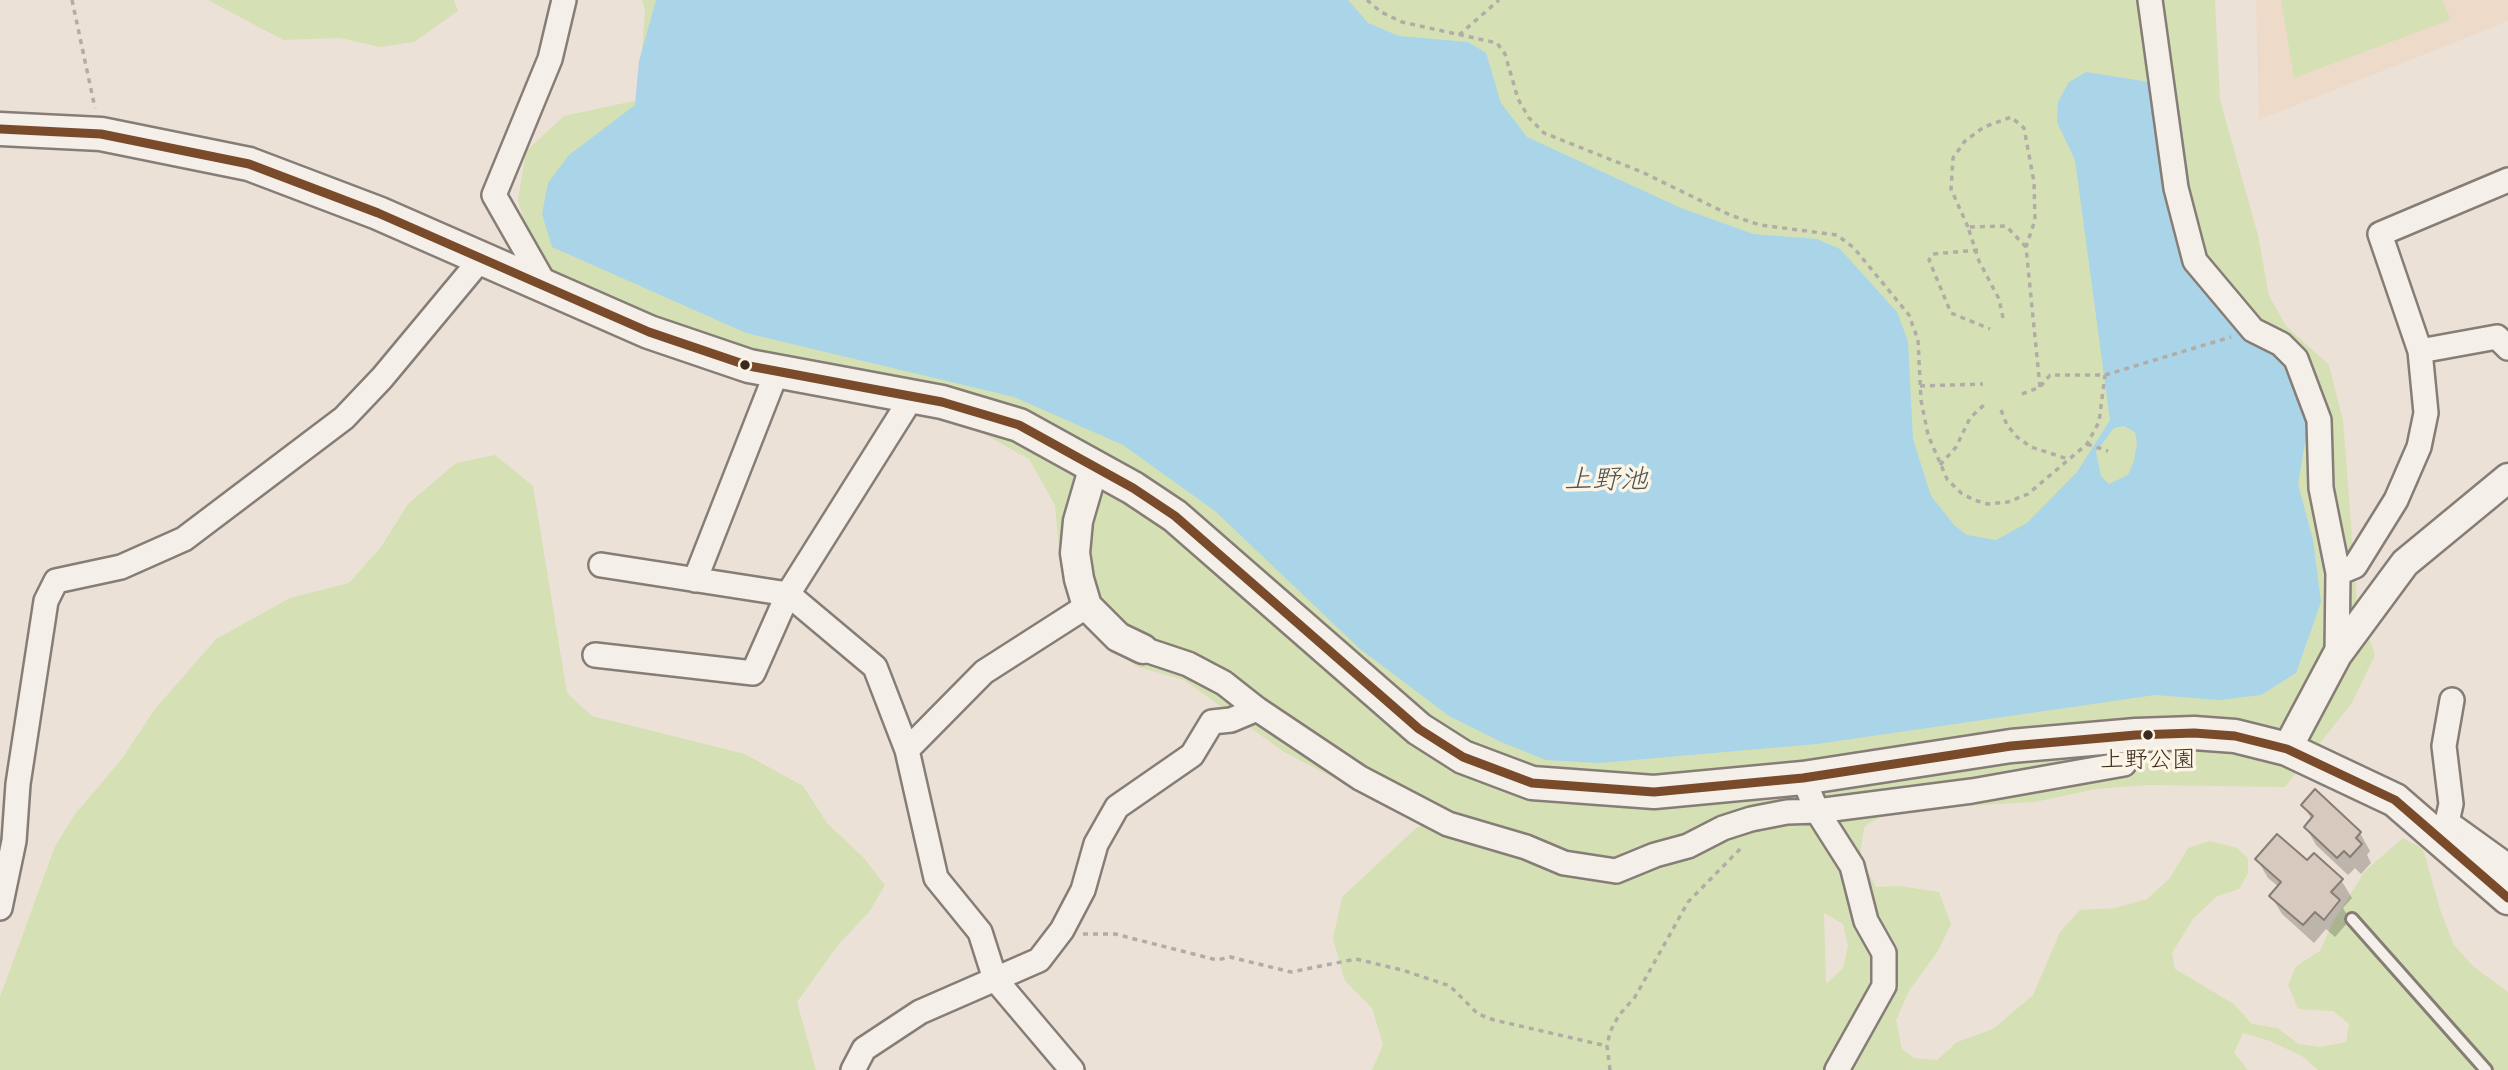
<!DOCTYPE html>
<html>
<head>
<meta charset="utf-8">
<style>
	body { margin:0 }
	canvas { display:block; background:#ece1d6 }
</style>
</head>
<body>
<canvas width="2508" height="1070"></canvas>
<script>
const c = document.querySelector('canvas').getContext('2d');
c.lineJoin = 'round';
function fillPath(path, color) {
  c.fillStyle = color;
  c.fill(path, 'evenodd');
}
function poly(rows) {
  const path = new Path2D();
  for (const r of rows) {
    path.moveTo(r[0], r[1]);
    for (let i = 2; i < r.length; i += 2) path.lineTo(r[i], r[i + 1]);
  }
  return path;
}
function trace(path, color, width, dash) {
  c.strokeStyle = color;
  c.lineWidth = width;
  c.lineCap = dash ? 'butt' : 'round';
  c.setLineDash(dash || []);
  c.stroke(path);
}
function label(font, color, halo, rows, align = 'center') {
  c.font = font + ' "Comic Neue","Klee One",sans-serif';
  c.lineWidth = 7;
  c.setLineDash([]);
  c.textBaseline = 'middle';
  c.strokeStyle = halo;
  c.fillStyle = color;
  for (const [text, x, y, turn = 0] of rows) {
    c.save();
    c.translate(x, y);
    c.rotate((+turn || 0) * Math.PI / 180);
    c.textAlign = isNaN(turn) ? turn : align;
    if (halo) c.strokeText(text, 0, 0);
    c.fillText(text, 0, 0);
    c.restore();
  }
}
fillPath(poly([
	[2256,0,2508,0,2508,21,2259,120]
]), '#eedac8');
fillPath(poly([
	[208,0,454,0,458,11,414,42,380,47,340,38,283,40],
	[642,0,2215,0,2220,100,2258,235,2269,296,2286,326,2329,365,2343,420,2357,602,2375,655,2352,703,2285,787,2148,785,2096,789,2035,802,1893,810,1868,824,1864,828,1860,856,1876,887,1900,886,1939,892,1951,924,1938,951,1909,991,1896,1020,1902,1049,1914,1058,1937,1060,1957,1042,1993,1029,2033,995,2060,932,2080,910,2115,908,2147,899,2170,878,2188,848,2210,841,2237,848,2248,858,2248,873,2239,889,2217,896,2193,919,2172,953,2175,969,2234,1004,2252,1024,2277,1028,2299,1044,2319,1047,2346,1042,2349,1024,2333,1011,2298,1009,2288,985,2296,966,2320,951,2333,922,2365,871,2403,838,2423,849,2440,909,2454,945,2474,967,2508,992,2508,1070,2318,1070,2302,1056,2270,1041,2243,1033,2234,1053,2248,1070,1372,1070,1383,1045,1372,1008,1345,981,1333,939,1342,897,1416,828,1442,816,1380,799,1338,780,1284,752,1184,680,1138,667,1098,641,1070,588,1059,549,1055,505,1029,459,971,427,884,397,722,362,537,266,518,200,526,151,564,116,638,100,645,11],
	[1824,913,1843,924,1848,946,1843,968,1826,984],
	[2281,0,2443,0,2450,20,2294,78],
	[495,455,533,486,567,693,592,716,745,754,803,786,827,823,862,856,885,885,870,911,838,945,797,1002,816,1070,0,1070,0,997,55,846,75,814,121,760,155,709,216,639,290,598,349,583,381,547,408,504,456,463]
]), '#d5e1b5');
fillPath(poly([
	[656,0,1348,0,1368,23,1399,36,1468,42,1486,53,1501,103,1527,137,1681,208,1753,234,1817,239,1840,249,1897,312,1908,341,1913,439,1931,496,1955,526,1967,535,1996,540,2027,523,2077,472,2110,420,2075,160,2057,122,2058,102,2069,82,2086,72,2168,85,2177,94,2192,200,2223,309,2249,341,2281,360,2308,426,2298,484,2313,540,2321,602,2296,673,2261,695,2219,700,2155,695,1817,744,1599,763,1546,760,1501,742,1449,716,1359,648,1215,511,1123,445,1014,397,746,333,552,247,542,214,548,183,569,155,635,105,639,61],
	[2124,426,2135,432,2137,443,2134,461,2128,475,2109,484,2101,476,2096,452,2114,428]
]), '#aad4e8');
fillPath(poly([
	[2303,805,2360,833,2370,851,2367,855,2371,863,2361,874,2355,868,2348,875,2316,845,2306,827,2312,820],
	[2257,859,2307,863,2341,880,2352,898,2343,908,2350,920,2335,937,2326,929,2314,943,2282,914,2271,896,2279,887,2268,878]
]), '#0003');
const building = poly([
	[2315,789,2361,832,2356,838,2362,844,2350,857,2344,851,2337,858,2304,827,2313,816,2301,805,2315,789],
	[2277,834,2307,860,2314,853,2343,879,2331,892,2340,900,2324,920,2315,912,2303,925,2269,896,2281,882,2255,859,2277,834]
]);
fillPath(building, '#d7c9be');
trace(building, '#867d76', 2);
const service = poly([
	[2352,919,2486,1070]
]);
const minor = poly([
	[2150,0,2176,188,2195,261,2253,330,2281,344,2296,359,2319,420,2321,488,2338,573,2337,655],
	[547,288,494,195,550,59,564,0],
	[2420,351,2497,337,2508,348],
	[601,565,788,594,875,667,907,750,936,878,980,932,995,979,1072,1070],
	[2338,573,2355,566,2396,500,2419,447,2426,413,2420,351,2380,234,2508,180],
	[695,580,777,371],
	[1143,649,1188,664,1224,683,1257,709,1360,778,1448,824,1526,847,1564,863,1616,871,1655,855,1688,846,1723,828,1751,819,1787,812,1817,811,1972,791,2124,764],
	[595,655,753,673,788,594,912,397],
	[907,750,984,672,1087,606],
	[1803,778,1817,811,1852,866,1866,921,1884,953,1884,986,1837,1070],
	[2447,822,2451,804,2444,746,2452,700],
	[2437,832,2447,822,2508,866],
	[0,908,14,841,18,784,46,601,56,581,121,567,184,539,344,418,382,378,481,259],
	[853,1070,864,1049,920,1012,1039,960,1062,930,1083,890,1096,844,1117,807,1192,755,1212,722,1231,720,1257,709]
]);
const tertiary = poly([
	[1094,466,1078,521,1075,553,1079,579,1087,606,1118,637,1143,649],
	[2287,749,2337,655,2405,563,2508,478]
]);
const secondary = poly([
	[0,129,101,134,249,164,378,213,649,332,749,366,942,402,1019,425,1133,488,1175,516,1419,729,1463,757,1532,783,1654,792,1803,778,2011,746,2136,735,2194,733,2235,736,2287,749,2395,800,2508,898]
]);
trace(service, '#867d76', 16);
trace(minor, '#867d76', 28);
trace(tertiary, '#867d76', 33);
trace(secondary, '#867d76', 37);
trace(poly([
	[72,0,95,108],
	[1367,0,1381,12,1402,22,1497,43,1505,54,1518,99,1529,118,1544,133,1642,172,1730,215,1760,225,1837,235,1854,248,1909,315,1918,340,1921,400,1928,435,1947,479,1961,493,1974,500,1988,504,2008,502,2028,494,2087,444,2099,422,2105,375],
	[1459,35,1499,0],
	[1968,227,1951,189,1953,158,1965,141,1984,127,2011,117,2024,128,2034,182,2035,220,2026,247,2040,387],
	[1978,250,1933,254,1929,260,1951,313,1990,329],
	[2003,318,1999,299,1979,261,1968,227,2006,226,2026,247],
	[1920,386,1983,384],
	[2022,394,2040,387,2050,375,2105,375,2231,337],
	[2001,410,2007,425,2017,437,2031,447,2068,459],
	[2087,444,2108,451],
	[1940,465,1956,447,1970,418,1985,404],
	[1083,934,1115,934,1217,960,1230,957,1291,972,1356,959,1402,970,1450,986,1478,1014,1494,1020,1607,1046],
	[1610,1070,1607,1046,1610,1032,1619,1015,1635,997,1688,902,1743,846]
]), '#b1aca6', 3.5, [5, 5]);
trace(service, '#f4efe9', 10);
trace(minor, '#f4efe9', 23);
trace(tertiary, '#f4efe9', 28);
trace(secondary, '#f4efe9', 32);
trace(poly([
	[0,129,101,134,249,164,378,213,649,332,749,366,942,402,1019,425,1133,488,1175,516,1419,729,1463,757,1532,783,1654,792,1803,778,2011,746,2136,735,2194,733,2235,736,2287,749,2395,800,2508,898]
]), '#7a4b2a', 9);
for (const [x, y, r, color] of [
	[745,365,6,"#3b2a1e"],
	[2148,735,6,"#3b2a1e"]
]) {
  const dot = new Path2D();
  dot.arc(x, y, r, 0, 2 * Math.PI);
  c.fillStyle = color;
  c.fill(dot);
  trace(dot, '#fcf5e5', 2.5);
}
label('24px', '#3b2a1e', '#fcf5e5', [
	["上野公園",2148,760]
]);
label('italic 28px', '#505352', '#fcf5e5', [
	["上野池",1606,480]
]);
</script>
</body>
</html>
